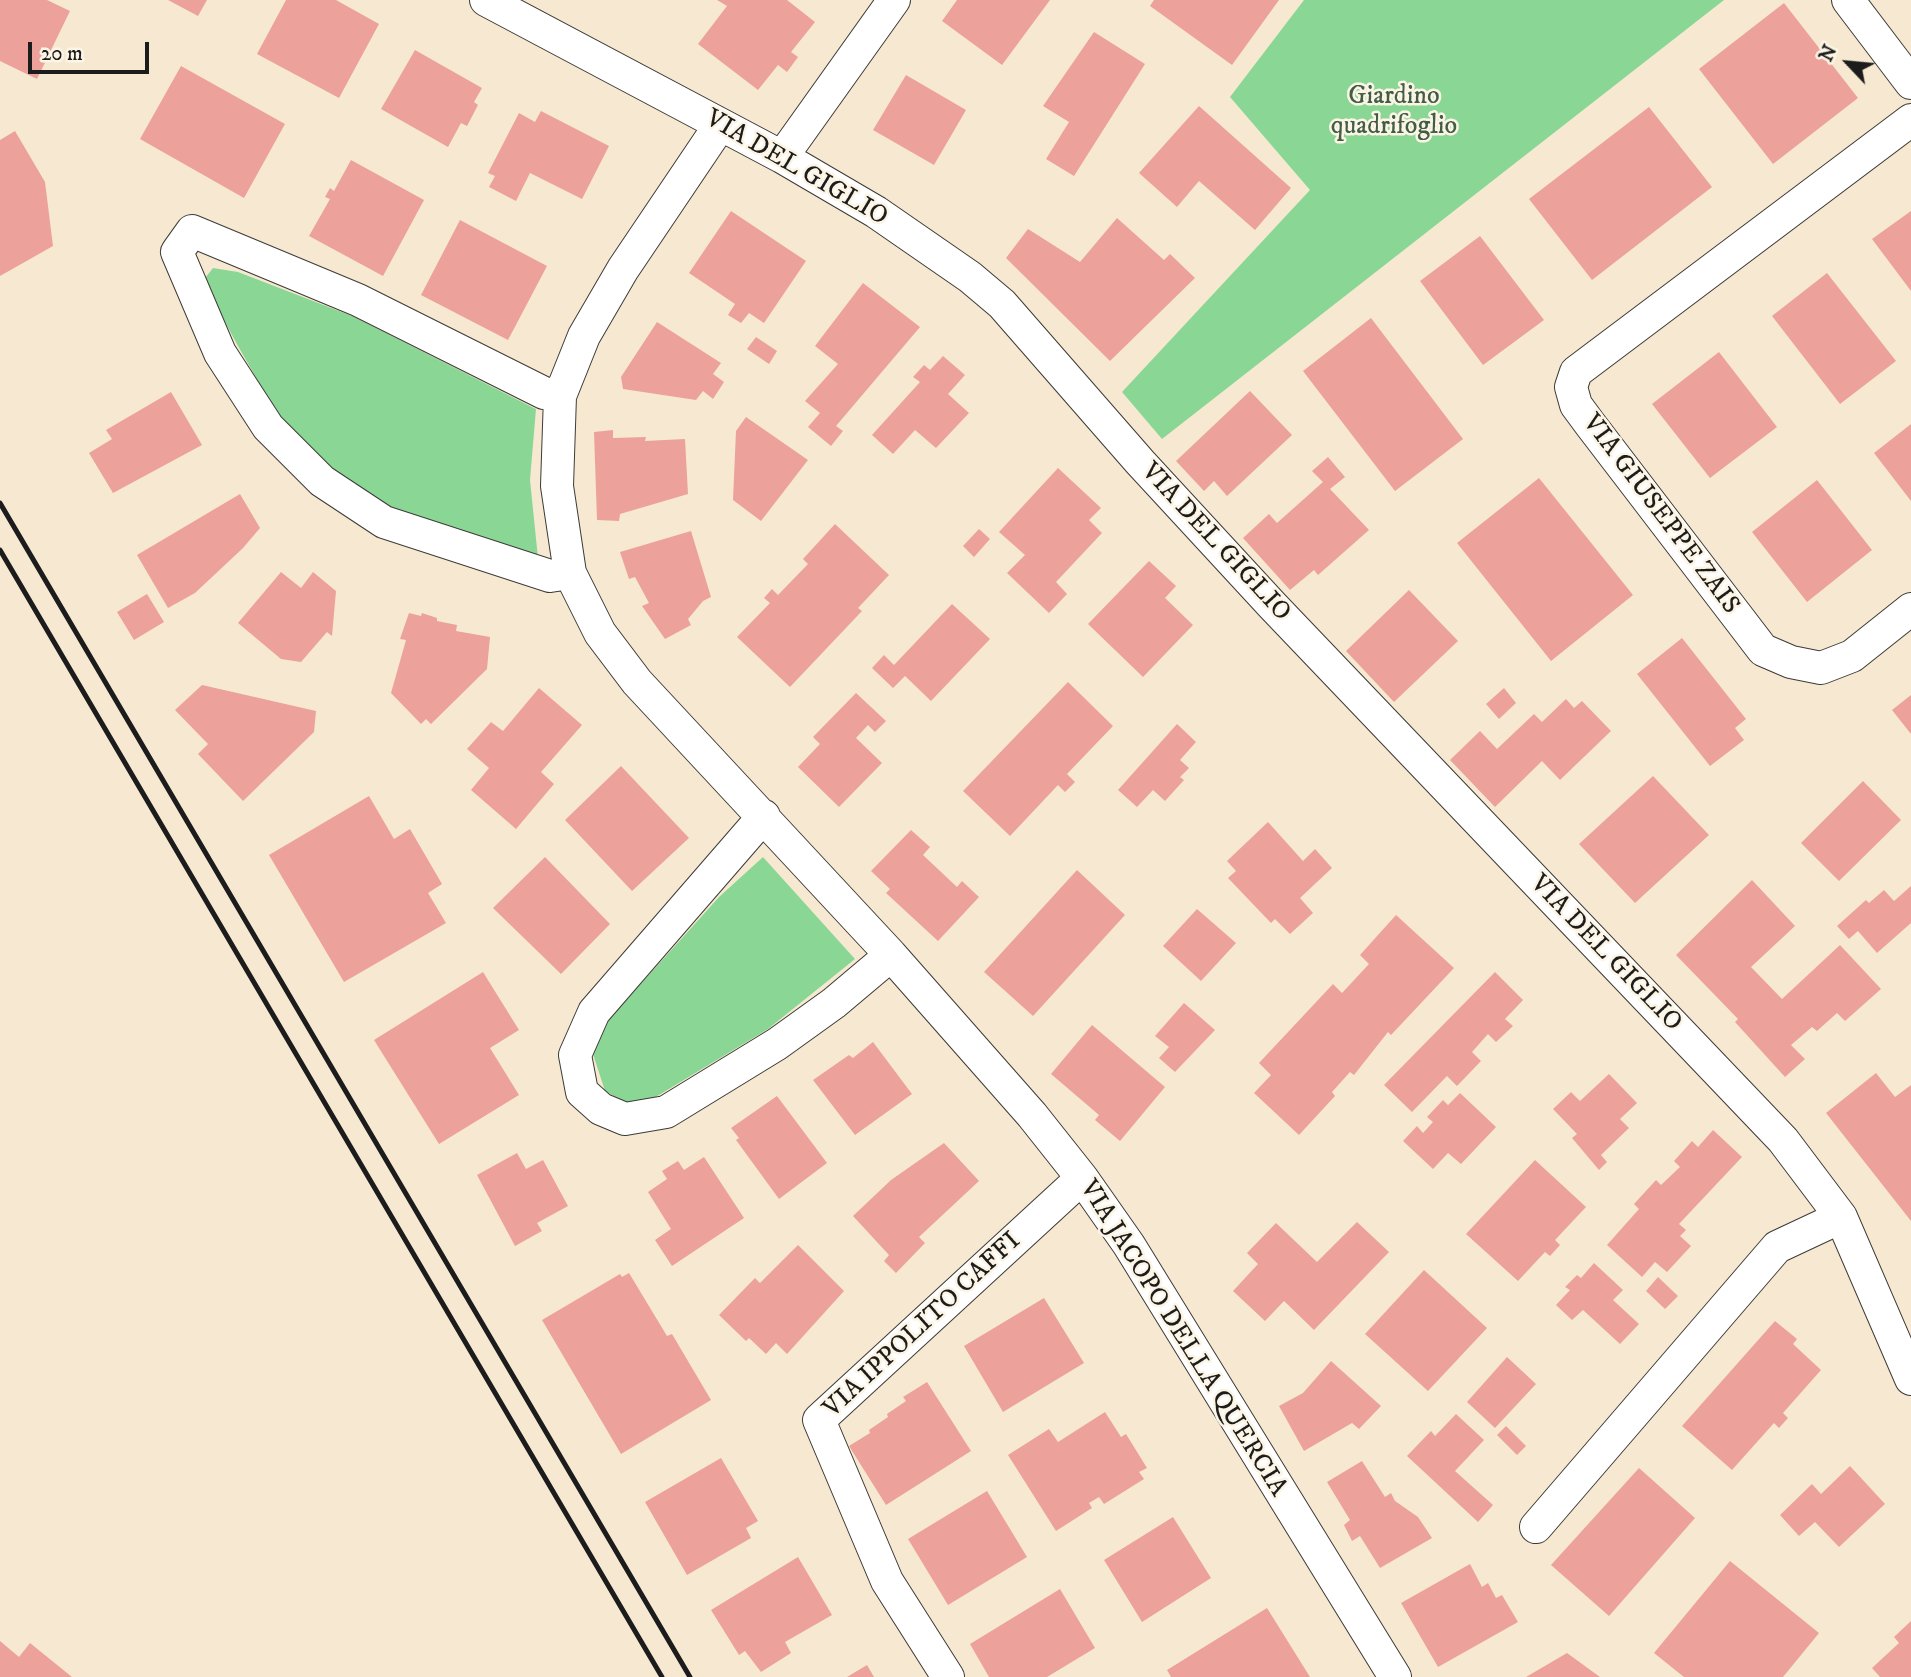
<!DOCTYPE html>
<html>
<head>
<meta charset="utf-8">
<style>
	body { margin:0 }
	#map { position:relative; width:1911px; height:1677px; overflow:hidden; background:#f7e9d1; font-family:"IM FELL DW Pica",serif }
	canvas { display:block }
	.north { position:absolute; left:1813px; top:28px; width:70px; height:70px; -webkit-text-stroke:5px #fcf5e5; paint-order:stroke; rotate:296deg; font-size:19px; font-weight:700; line-height:28px; text-align:center; color:#1c1c1c }
	.north::after { content:''; display:block; margin:auto; width:24px; height:32px; background:#1c1c1c; clip-path:polygon(50% 0,100% 100%,50% 72%,0 100%) }
	.scale { position:absolute; left:28px; top:42px; width:121px; height:32px; box-sizing:border-box; border:4px solid #1c1c1c; border-top:0; padding-left:9px; font-size:21px; line-height:24px; white-space:nowrap; color:#1c1c1c; -webkit-text-stroke:5px #fcf5e5; paint-order:stroke }
</style>
</head>
<body>
<div id="map">
<canvas width="1911" height="1677"></canvas>
<div class="north">N</div>
<div class="scale">20 m</div>
</div>
<script>
const c = document.querySelector('canvas').getContext('2d');
c.lineJoin = 'round';
function fillPath(path, color) {
  c.fillStyle = color;
  c.fill(path, 'evenodd');
}
function poly(rows) {
  const path = new Path2D();
  for (const r of rows) {
    path.moveTo(r[0], r[1]);
    for (let i = 2; i < r.length; i += 2) path.lineTo(r[i], r[i + 1]);
  }
  return path;
}
function trace(path, color, width, dash) {
  c.strokeStyle = color;
  c.lineWidth = width;
  c.lineCap = dash ? 'butt' : 'round';
  c.setLineDash(dash || []);
  c.stroke(path);
}
function label(font, color, halo, rows, align = 'center') {
  c.font = font + ' "IM FELL DW Pica",serif';
  c.lineWidth = 5;
  c.setLineDash([]);
  c.textBaseline = 'middle';
  c.strokeStyle = halo;
  c.fillStyle = color;
  for (const [text, x, y, turn = 0] of rows) {
    c.save();
    c.translate(x, y);
    c.rotate((+turn || 0) * Math.PI / 180);
    c.textAlign = isNaN(turn) ? turn : align;
    if (halo) c.strokeText(text, 0, 0);
    c.fillText(text, 0, 0);
    c.restore();
  }
}
fillPath(poly([
	[1304,0,1724,0,1162,439,1122,392,1310,190,1230,97],
	[213,268,238,272,352,316,536,409,530,480,538,558,389,511,324,464,280,420,238,346,214,302,205,278],
	[763,857,855,959,768,1029,654,1098,631,1106,605,1091,590,1045,611,1017,719,897]
]), '#8ad795');
fillPath(poly([
	[0,0,47,0,70,11,37,79,0,61],
	[168,0,207,0,198,16],
	[286,0,336,0,379,24,339,98,257,54],
	[717,0,787,0,815,22,791,52,798,57,787,72,778,65,758,90,698,44,727,6],
	[957,0,1050,0,1002,65,942,21],
	[1154,0,1279,0,1232,65,1150,6],
	[1784,3,1858,98,1773,164,1699,69],
	[1094,32,1145,64,1074,176,1046,159,1069,122,1043,106],
	[415,50,482,88,474,102,478,105,467,126,461,123,448,147,381,109],
	[181,66,285,124,244,198,140,139],
	[906,75,966,110,934,165,873,130],
	[1199,106,1291,188,1255,230,1199,181,1177,207,1139,173],
	[1649,107,1712,187,1592,280,1529,199],
	[541,111,609,146,582,199,530,173,516,201,489,187,495,176,488,173,519,113,535,122],
	[15,131,45,182,53,246,0,276,0,140],
	[351,160,424,200,383,276,309,236,330,199,325,197,330,188,334,191],
	[731,211,806,261,764,323,749,313,741,323,728,315,735,304,689,273],
	[1911,211,1911,291,1872,239],
	[1117,218,1164,260,1170,254,1195,278,1110,361,1006,258,1028,229,1080,262],
	[460,220,547,266,508,340,421,295],
	[1480,236,1544,320,1483,365,1420,281],
	[1827,273,1896,361,1840,404,1772,316],
	[863,283,920,327,836,426,843,431,831,446,808,427,820,413,805,401,838,364,815,346],
	[1371,318,1463,439,1395,491,1303,371],
	[657,322,721,363,713,374,724,382,713,399,703,391,696,400,623,389,621,377],
	[756,337,777,351,769,364,747,349],
	[1719,352,1777,427,1710,478,1652,404],
	[943,356,965,375,948,394,969,413,936,448,915,430,893,454,872,435,920,382,913,377,924,365,930,370],
	[1250,391,1292,435,1227,496,1214,481,1204,491,1176,461],
	[171,392,202,445,113,493,89,453,112,439,106,430],
	[746,417,808,460,761,521,733,500,736,431],
	[1911,424,1911,501,1874,453],
	[613,430,613,438,646,437,645,441,685,439,688,494,620,514,619,521,597,520,594,432],
	[1328,457,1345,477,1330,489,1369,530,1318,575,1314,570,1290,590,1243,538,1269,514,1277,523,1323,482,1312,471],
	[1058,468,1101,508,1089,520,1102,533,1056,582,1067,594,1049,613,1007,573,1025,555,999,532],
	[1539,478,1633,595,1551,661,1457,543],
	[1817,480,1872,550,1807,602,1752,532],
	[240,494,260,528,243,548,195,593,168,608,137,555],
	[835,524,889,575,858,608,862,611,790,687,737,637,770,603,764,598,772,589,778,595,808,564,803,559],
	[979,529,990,539,974,557,963,546],
	[691,531,711,597,703,601,688,619,691,625,665,639,642,606,649,603,635,577,629,579,620,552],
	[1149,561,1176,586,1165,598,1193,625,1143,677,1088,624],
	[281,572,301,588,313,572,336,591,332,636,327,632,301,662,281,659,238,623],
	[1409,590,1458,641,1394,702,1346,651],
	[147,594,164,622,134,640,117,612],
	[952,604,990,639,931,701,905,676,893,688,872,668,884,655,894,665],
	[409,613,421,616,422,613,437,618,437,621,457,625,456,631,490,637,487,669,431,724,426,719,421,724,391,693,406,640,400,639],
	[1682,638,1746,719,1735,728,1744,740,1710,766,1637,674],
	[1068,682,1113,726,1067,774,1075,782,1065,792,1058,785,1010,836,963,791],
	[202,685,316,711,314,732,243,801,198,754,208,744,175,710],
	[539,688,582,725,541,772,554,784,516,829,471,790,489,768,467,749,491,722,503,731],
	[1504,688,1516,703,1499,719,1486,704],
	[856,693,886,721,875,732,868,725,856,738,882,763,839,807,798,767,820,744,813,737],
	[1911,695,1911,734,1892,710],
	[1566,699,1574,708,1582,701,1611,731,1560,780,1542,761,1495,807,1450,760,1480,731,1497,749,1534,714,1542,722],
	[1177,724,1196,742,1180,760,1189,768,1180,777,1184,780,1165,801,1153,790,1137,807,1118,790],
	[621,766,689,838,632,891,565,820],
	[1653,776,1709,835,1635,903,1579,844],
	[1863,781,1901,820,1839,881,1801,843],
	[369,796,394,839,410,829,442,884,428,893,446,923,344,982,269,855],
	[1268,822,1303,861,1315,849,1332,868,1300,898,1313,913,1290,934,1275,919,1271,923,1228,878,1236,871,1227,861],
	[911,830,930,847,923,855,957,887,962,881,979,897,938,941,886,893,890,889,871,871],
	[545,857,610,924,561,974,493,908],
	[1077,870,1125,915,1033,1016,984,972],
	[1752,880,1795,926,1751,967,1782,999,1840,945,1881,989,1845,1021,1837,1013,1817,1031,1812,1027,1791,1045,1805,1059,1785,1077,1735,1022,1738,1019,1676,955],
	[1911,886,1911,923,1877,953,1858,931,1849,939,1837,926,1866,900,1869,903,1884,890,1894,901],
	[1197,909,1236,943,1201,981,1163,946],
	[1396,915,1454,968,1391,1035,1388,1032,1354,1075,1350,1072,1332,1092,1335,1096,1299,1135,1254,1093,1271,1075,1259,1063,1333,984,1342,993,1369,964,1360,955],
	[483,972,519,1030,490,1048,519,1095,439,1144,374,1040],
	[1495,972,1523,1000,1505,1019,1513,1026,1496,1042,1488,1034,1472,1052,1481,1061,1457,1086,1447,1076,1412,1112,1384,1085],
	[1184,1003,1215,1030,1175,1072,1159,1058,1169,1047,1155,1036],
	[1092,1025,1165,1087,1120,1141,1095,1120,1099,1115,1051,1074],
	[873,1042,912,1094,855,1135,813,1080,849,1055,853,1058],
	[1876,1073,1895,1097,1911,1085,1911,1221,1826,1113],
	[1609,1074,1637,1103,1620,1119,1629,1128,1601,1155,1607,1162,1599,1170,1572,1138,1577,1134,1553,1109,1571,1092,1580,1101],
	[1460,1093,1496,1127,1461,1164,1448,1153,1433,1169,1403,1141,1417,1126,1423,1133,1433,1122,1427,1117,1443,1100,1448,1105],
	[777,1096,827,1163,779,1199,736,1140,739,1138,731,1128],
	[1713,1130,1742,1157,1679,1224,1686,1230,1680,1236,1691,1246,1667,1272,1655,1262,1642,1277,1607,1245,1639,1209,1634,1204,1656,1180,1661,1185,1680,1167,1674,1161,1692,1141,1698,1147],
	[944,1143,979,1181,919,1237,925,1243,896,1273,884,1261,889,1255,853,1216,891,1180],
	[517,1153,526,1169,543,1160,568,1206,537,1223,542,1231,515,1246,477,1175],
	[704,1157,744,1218,672,1266,655,1240,671,1229,648,1192,667,1179,662,1171,678,1161,684,1170],
	[1535,1160,1586,1207,1555,1240,1560,1245,1550,1256,1545,1252,1518,1281,1466,1234],
	[1357,1222,1389,1252,1314,1330,1284,1301,1265,1321,1233,1291,1258,1264,1247,1253,1276,1223,1317,1262],
	[798,1245,844,1291,787,1354,776,1343,766,1354,749,1338,746,1341,719,1315,755,1278,760,1283],
	[1594,1263,1623,1290,1613,1300,1639,1324,1620,1344,1583,1310,1572,1320,1556,1305,1570,1290,1565,1287,1577,1275,1581,1278],
	[1424,1270,1487,1328,1428,1391,1365,1334],
	[629,1273,667,1336,672,1334,711,1400,621,1454,542,1320,620,1274,622,1277],
	[1658,1277,1678,1296,1665,1309,1646,1291],
	[1044,1298,1084,1363,1003,1412,964,1346],
	[1775,1321,1797,1339,1793,1344,1821,1370,1783,1413,1788,1418,1779,1428,1774,1423,1732,1470,1682,1426],
	[1507,1357,1536,1384,1495,1428,1467,1402],
	[1331,1361,1381,1406,1359,1429,1352,1423,1304,1451,1279,1406,1303,1393],
	[927,1382,971,1451,886,1505,849,1446,870,1433,869,1430,888,1417,887,1414,906,1401,903,1397],
	[1105,1412,1121,1437,1126,1434,1147,1468,1139,1472,1144,1479,1104,1504,1099,1497,1089,1503,1092,1508,1056,1531,1008,1455,1049,1429,1058,1442],
	[1456,1414,1484,1440,1455,1471,1493,1505,1478,1522,1407,1456,1431,1431,1435,1436],
	[1506,1426,1526,1446,1517,1455,1497,1435],
	[721,1458,758,1521,746,1528,751,1538,687,1575,645,1502],
	[1362,1461,1385,1497,1391,1493,1395,1501,1418,1517,1432,1538,1380,1568,1360,1536,1352,1541,1344,1525,1350,1520,1327,1482],
	[1850,1466,1885,1504,1839,1547,1815,1522,1799,1536,1780,1515,1812,1484,1821,1494],
	[1639,1468,1695,1518,1609,1616,1551,1565],
	[987,1491,1027,1557,948,1605,908,1539],
	[1173,1517,1211,1578,1142,1622,1104,1560],
	[798,1557,832,1615,785,1642,791,1653,761,1672,745,1651,739,1655,711,1610],
	[1730,1561,1819,1633,1783,1677,1684,1677,1654,1653],
	[1470,1564,1482,1587,1488,1583,1496,1598,1502,1595,1518,1622,1438,1667,1401,1603],
	[1060,1589,1095,1648,1047,1677,989,1677,970,1644],
	[1267,1608,1310,1677,1171,1677,1167,1670],
	[1911,1621,1911,1677,1880,1677,1872,1668,1899,1643,1894,1637],
	[0,1641,19,1657,30,1643,72,1677,0,1677],
	[1567,1653,1600,1677,1526,1677],
	[867,1665,874,1677,847,1677]
]), '#eca19a');
const minor = poly([
	[486,0,782,157,876,212,970,277,1002,304,1140,462,1272,605,1783,1140,1841,1217,1911,1379],
	[1848,0,1911,83],
	[1911,120,1576,372,1571,387,1576,405,1590,424,1763,650,1791,662,1821,668,1852,656,1911,609],
	[720,125,623,269,584,336,560,396,557,486,570,573,600,633,637,682,891,955,1032,1115,1082,1178,1129,1245,1395,1677],
	[782,157,894,0],
	[560,396,544,393,358,300,192,231,177,252,220,353,268,427,322,481,384,522,550,576,570,573],
	[764,816,594,1012,575,1055,582,1092,601,1109,625,1119,666,1112,777,1044,834,1003,891,955],
	[1536,1527,1777,1247,1841,1217],
	[948,1677,887,1581,819,1420,1082,1178]
]);
trace(minor, '#3d3b37', 34);
trace(minor, '#fff', 32);
trace(poly([
	[0,503,690,1677],
	[0,550,662,1677]
]), '#1c1c1c', 5);
label('26px', '#425d46', '#fcf5e5', [
	["Giardino",1394,98],
	["quadrifoglio",1394,128]
]);
label('26px', '#1c1c1c', '#fcf5e5', [
	["VIA DEL GIGLIO",796,169,30],
	["VIA GIUSEPPE ZAIS",1660,515,53],
	["VIA DEL GIGLIO",1215,543,47],
	["VIA DEL GIGLIO",1605,954,46],
	["VIA IPPOLITO CAFFI",923,1326,-43],
	["VIA JACOPO DELLA QUERCIA",1182,1339,58]
]);
</script>
</body>
</html>
